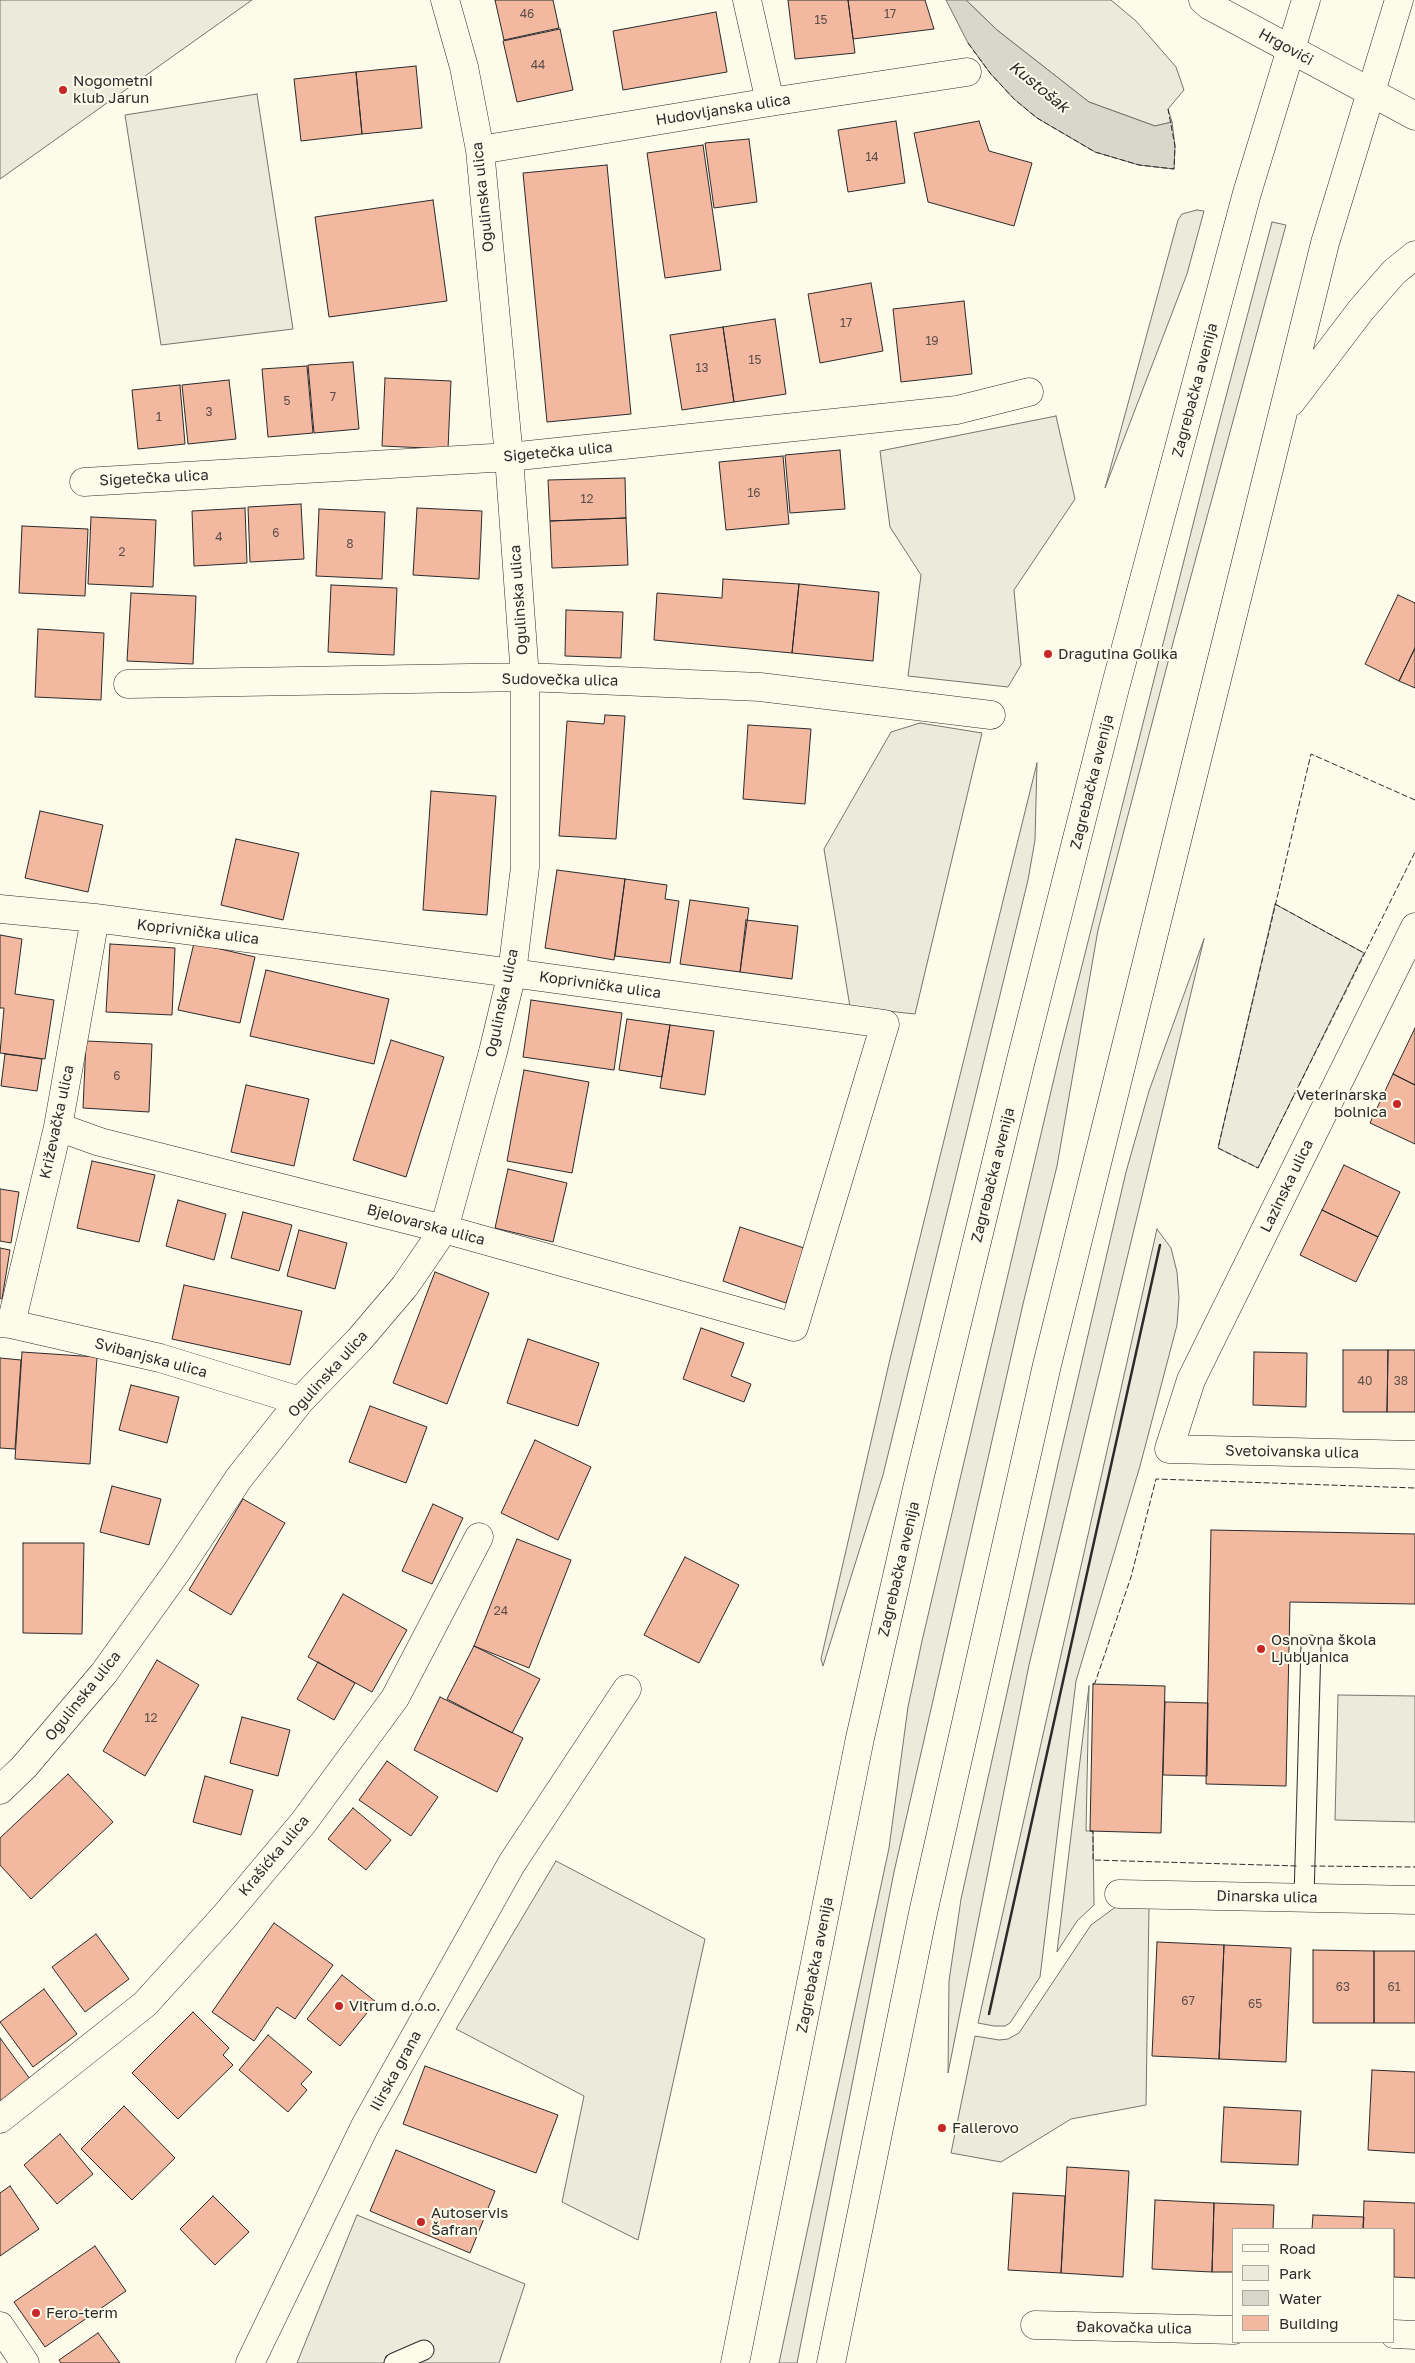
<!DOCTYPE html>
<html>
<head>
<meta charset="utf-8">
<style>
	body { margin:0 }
	#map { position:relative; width:1415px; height:2363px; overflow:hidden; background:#fdfbea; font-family:"Golos Text",sans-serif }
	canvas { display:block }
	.legend { position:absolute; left:1232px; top:2228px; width:162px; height:115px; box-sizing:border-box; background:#fdfbea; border:1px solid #a9a89e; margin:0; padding:6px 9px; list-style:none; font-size:15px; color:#2b2b2b }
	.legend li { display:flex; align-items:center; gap:10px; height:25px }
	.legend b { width:25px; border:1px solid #a9a89e }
</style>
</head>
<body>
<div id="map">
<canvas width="1415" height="2363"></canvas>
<ul class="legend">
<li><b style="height:6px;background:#fdfbea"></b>Road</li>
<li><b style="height:14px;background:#ecebdb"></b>Park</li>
<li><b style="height:14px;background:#d8d7c9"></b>Water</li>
<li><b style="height:14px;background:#f2b8a0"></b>Building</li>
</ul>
</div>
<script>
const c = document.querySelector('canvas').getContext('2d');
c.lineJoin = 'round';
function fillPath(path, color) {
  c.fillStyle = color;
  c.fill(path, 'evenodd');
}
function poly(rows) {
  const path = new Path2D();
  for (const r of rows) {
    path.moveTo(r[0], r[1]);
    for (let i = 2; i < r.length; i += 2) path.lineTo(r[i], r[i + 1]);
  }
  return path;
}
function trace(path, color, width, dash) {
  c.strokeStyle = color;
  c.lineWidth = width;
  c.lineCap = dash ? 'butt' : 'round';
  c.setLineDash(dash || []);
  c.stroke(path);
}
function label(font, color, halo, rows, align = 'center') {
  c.font = font + ' "Golos Text",sans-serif';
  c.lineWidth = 4;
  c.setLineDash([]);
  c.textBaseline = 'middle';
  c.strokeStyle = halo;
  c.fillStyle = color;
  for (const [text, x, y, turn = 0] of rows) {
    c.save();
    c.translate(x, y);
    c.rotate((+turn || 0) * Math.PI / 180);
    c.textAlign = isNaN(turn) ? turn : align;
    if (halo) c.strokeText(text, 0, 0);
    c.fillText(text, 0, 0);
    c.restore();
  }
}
const green = poly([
	[0,0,252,0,0,179,0,0],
	[966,0,1111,0,1136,21,1176,67,1184,90,1168,109,1172,122,1155,126,1089,102,997,30,966,0],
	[257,94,293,329,161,345,125,115,257,94],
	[1197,210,1204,211,1187,274,1105,488,1178,220,1182,214,1197,210],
	[1272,222,1286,225,1174,639,1098,930,1057,1166,1023,1304,894,1872,797,2363,779,2363,889,1848,908,1707,922,1641,1060,1053,1209,461,1272,222],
	[1056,416,1075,499,1014,590,1021,665,1008,687,908,676,921,575,890,527,880,451,1056,416],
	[920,723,982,733,915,1014,850,1007,824,849,891,732,920,723],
	[1037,763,1035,840,1028,880,883,1475,823,1666,821,1659,890,1359,1037,763],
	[1275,904,1364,953,1258,1168,1218,1148,1275,904],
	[1204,939,1029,1665,948,2073,949,1981,961,1899,1058,1464,1126,1172,1149,1091,1204,939],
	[1157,1229,1171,1248,1177,1272,1179,1298,1177,1325,1140,1466,1076,1681,1040,1977,1010,2023,1005,2026,994,2026,978,2023,1157,1229],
	[1089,1686,1086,1831,1093,1831,1094,1905,1077,1921,1057,1952,1089,1686],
	[1338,1695,1415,1696,1415,1822,1335,1820,1338,1695],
	[556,1861,705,1939,638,2240,562,2202,584,2096,456,2029,556,1861],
	[1117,1906,1149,1907,1146,2105,1071,2119,1001,2162,951,2153,975,2036,999,2040,1008,2039,1019,2033,1091,1925,1117,1906]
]);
fillPath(green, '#ecebdb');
trace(green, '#74746e', 1);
const parking = poly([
	[357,2215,525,2284,499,2363,297,2363,357,2215]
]);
fillPath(parking, '#eceadb');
trace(parking, '#74746e', 1);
const water = poly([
	[946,0,966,0,997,30,1089,102,1155,126,1172,122,1175,146,1174,169,1139,165,1095,152,1037,118,1014,99,990,73,968,43,946,0]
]);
fillPath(water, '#d8d7c9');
trace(water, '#74746e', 1);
const building = poly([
	[495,0,553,0,559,28,504,40,495,0],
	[788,0,848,0,855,53,795,59,788,0],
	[848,0,925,0,934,29,853,39,848,0],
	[716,12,727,72,623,90,613,31,716,12],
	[560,29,573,90,517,102,503,41,560,29],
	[416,66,422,128,362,134,356,72,416,66],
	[356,72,362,134,301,141,294,79,356,72],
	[896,121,905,183,848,192,838,130,896,121],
	[979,121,989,151,1032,163,1014,226,928,202,914,133,979,121],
	[749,139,757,202,714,208,705,143,749,139],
	[703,145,721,270,665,278,647,153,703,145],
	[607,165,631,414,547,422,523,173,607,165],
	[433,200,447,301,329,317,315,217,433,200],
	[871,283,883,351,820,363,808,294,871,283],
	[964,301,972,374,901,382,893,309,964,301],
	[775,319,786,394,734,402,723,327,775,319],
	[723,327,734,402,682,410,670,335,723,327],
	[353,362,359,429,314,433,308,365,353,362],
	[307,366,313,433,268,437,262,369,307,366],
	[385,378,451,381,448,449,382,446,385,378],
	[229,380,236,439,188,444,182,385,229,380],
	[180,385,185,444,138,449,132,390,180,385],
	[840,450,845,509,790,513,785,455,840,450],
	[783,456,789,524,726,530,719,462,783,456],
	[625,478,626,518,550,521,548,480,625,478],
	[301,504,304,559,250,562,248,507,301,504],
	[245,508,247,563,194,566,192,511,245,508],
	[417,508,482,511,479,579,413,575,417,508],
	[319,509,385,512,382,579,316,576,319,509],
	[91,517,156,520,153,587,88,584,91,517],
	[626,518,628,565,552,568,550,521,626,518],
	[22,526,88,529,85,596,19,593,22,526],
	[723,579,799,584,792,653,654,640,657,593,722,598,723,579],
	[799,584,879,592,873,661,792,653,799,584],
	[331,585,397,588,394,655,328,652,331,585],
	[131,593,196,596,193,664,127,661,131,593],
	[1398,595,1415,603,1415,648,1399,681,1365,664,1398,595],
	[566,610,623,612,621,658,565,656,566,610],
	[38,629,104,633,101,700,35,697,38,629],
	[1415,648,1415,688,1399,681,1415,648],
	[605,715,625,716,616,839,559,836,567,721,604,724,605,715],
	[748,725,811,729,805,804,743,799,748,725],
	[431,791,496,796,487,915,423,910,431,791],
	[40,811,103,825,88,892,25,878,40,811],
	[236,839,299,853,283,920,221,905,236,839],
	[557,870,625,879,614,960,545,948,557,870],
	[625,879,667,885,665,899,679,901,670,963,615,956,625,879],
	[690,900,749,908,740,972,680,964,690,900],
	[746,920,798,926,792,979,740,972,746,920],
	[0,935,22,939,15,994,54,1000,45,1059,0,1053,4,1008,0,1008,0,935],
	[194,943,255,957,240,1023,178,1010,194,943],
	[110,944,175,948,172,1015,106,1012,110,944],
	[266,970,389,999,374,1064,250,1036,266,970],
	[531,1000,622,1013,614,1070,523,1057,531,1000],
	[627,1019,670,1025,662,1077,619,1070,627,1019],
	[670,1025,714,1031,705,1095,660,1088,670,1025],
	[1415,1028,1415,1085,1393,1074,1415,1028],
	[391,1040,444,1057,406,1177,353,1160,391,1040],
	[86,1041,152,1044,149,1112,83,1108,86,1041],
	[5,1054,42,1059,37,1091,1,1086,5,1054],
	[524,1070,589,1082,572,1173,507,1161,524,1070],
	[1393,1074,1415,1085,1415,1144,1370,1123,1393,1074],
	[246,1085,309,1099,294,1166,231,1152,246,1085],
	[92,1161,155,1175,139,1242,77,1228,92,1161],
	[1344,1165,1400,1192,1378,1237,1322,1210,1344,1165],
	[508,1169,567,1183,553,1242,495,1228,508,1169],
	[0,1189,19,1192,11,1243,0,1241,0,1189],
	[178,1200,226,1214,214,1260,166,1246,178,1200],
	[1322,1210,1378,1237,1356,1282,1300,1255,1322,1210],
	[243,1212,292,1225,279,1271,231,1258,243,1212],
	[740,1227,804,1248,786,1303,723,1281,740,1227],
	[299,1230,347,1243,335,1289,287,1276,299,1230],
	[0,1248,10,1250,2,1299,0,1298,0,1248],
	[435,1272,489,1293,447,1404,393,1383,435,1272],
	[184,1285,302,1311,290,1365,172,1339,184,1285],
	[701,1328,744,1343,731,1376,751,1384,744,1402,683,1379,701,1328],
	[528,1339,599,1363,578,1426,507,1403,528,1339],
	[1343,1350,1388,1350,1387,1412,1343,1412,1343,1350],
	[1388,1350,1415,1350,1415,1412,1387,1412,1388,1350],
	[22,1352,97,1357,90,1464,15,1459,22,1352],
	[1254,1352,1307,1353,1306,1407,1253,1405,1254,1352],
	[0,1358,21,1360,15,1449,0,1448,0,1358],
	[131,1385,179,1397,167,1443,119,1430,131,1385],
	[370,1406,427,1427,406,1483,349,1462,370,1406],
	[535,1440,591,1467,558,1540,501,1513,535,1440],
	[112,1486,161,1499,149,1545,100,1532,112,1486],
	[243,1499,285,1523,231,1615,189,1590,243,1499],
	[433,1504,463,1518,432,1584,402,1571,433,1504],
	[1211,1530,1415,1534,1415,1604,1290,1602,1286,1786,1206,1784,1211,1530],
	[517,1539,571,1560,529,1668,474,1646,517,1539],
	[23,1543,84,1543,82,1634,23,1633,23,1543],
	[685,1557,739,1585,699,1663,644,1635,685,1557],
	[343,1594,407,1630,372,1692,308,1657,343,1594],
	[474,1646,540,1679,512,1733,447,1699,474,1646],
	[157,1660,199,1685,145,1776,103,1751,157,1660],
	[318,1662,355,1683,334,1720,297,1699,318,1662],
	[1093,1684,1165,1686,1161,1833,1090,1831,1093,1684],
	[440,1697,523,1738,497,1792,414,1750,440,1697],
	[1165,1702,1208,1703,1207,1776,1163,1775,1165,1702],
	[242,1717,290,1730,278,1776,230,1763,242,1717],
	[387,1761,438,1797,411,1836,359,1800,387,1761],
	[68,1774,113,1822,31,1899,0,1865,0,1838,68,1774],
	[205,1776,253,1790,241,1835,193,1822,205,1776],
	[353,1808,391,1840,366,1870,328,1839,353,1808],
	[274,1923,333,1965,295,2019,277,2007,254,2041,212,2012,274,1923],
	[96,1934,129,1979,85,2012,52,1967,96,1934],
	[1157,1942,1224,1945,1219,2059,1152,2056,1157,1942],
	[1224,1945,1291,1948,1286,2062,1219,2059,1224,1945],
	[1313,1950,1374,1951,1374,2023,1313,2023,1313,1950],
	[1374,1951,1415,1951,1415,2023,1374,2023,1374,1951],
	[342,1975,376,2002,340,2046,307,2019,342,1975],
	[44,1989,77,2034,33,2067,0,2022,44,1989],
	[193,2012,229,2048,223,2055,233,2065,178,2119,132,2073,193,2012],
	[268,2035,312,2072,301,2084,307,2090,288,2112,239,2070,268,2035],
	[0,2038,30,2079,0,2102,0,2038],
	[425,2066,558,2115,536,2173,403,2124,425,2066],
	[1372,2070,1415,2072,1415,2153,1368,2150,1372,2070],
	[124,2106,175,2158,132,2200,81,2149,124,2106],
	[1224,2107,1301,2111,1298,2165,1221,2162,1224,2107],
	[60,2134,93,2174,57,2204,24,2165,60,2134],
	[396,2150,495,2191,470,2253,370,2211,396,2150],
	[1067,2167,1129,2171,1123,2277,1061,2273,1067,2167],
	[10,2186,39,2229,0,2256,0,2193,10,2186],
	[1013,2193,1065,2196,1061,2273,1008,2270,1013,2193],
	[213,2196,249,2232,215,2265,180,2229,213,2196],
	[1155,2200,1214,2203,1212,2272,1152,2269,1155,2200],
	[1364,2201,1415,2203,1415,2278,1394,2277,1394,2229,1363,2229,1364,2201],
	[1214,2203,1274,2205,1273,2229,1234,2229,1234,2272,1212,2272,1214,2203],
	[1313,2215,1364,2217,1363,2229,1312,2229,1313,2215],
	[95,2246,126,2291,45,2347,14,2302,95,2246],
	[98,2333,120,2363,61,2363,59,2360,98,2333]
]);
fillPath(building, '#f2b8a0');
trace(building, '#2b2b2b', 1);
const service = poly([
	[1304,1898,1311,1645],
	[394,2363,424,2350]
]);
const minor = poly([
	[747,0,770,102],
	[480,150,770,102,967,72],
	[84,482,509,457,957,410,1029,392],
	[128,684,525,677,760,687,991,715],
	[0,909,95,918,512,973,885,1024,794,1327,444,1229,100,1142,58,1127],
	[1415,927,1191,1380,1169,1449,1415,1455],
	[0,1323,11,1324,160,1358,300,1401],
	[11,1324,58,1127,95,918],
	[0,1790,24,1767,104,1673,178,1570,239,1478,300,1401,359,1340,405,1286,444,1229,493,1052,512,973,525,867,525,677,509,457,480,150,464,67,445,0],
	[1119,1894,1415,1900],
	[0,2119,145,2004,224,1917,303,1823,395,1698,479,1537],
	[1035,2325,1234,2330],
	[0,2326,25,2363],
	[1394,2334,1415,2335],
	[250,2363,365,2126,512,1863,627,1689]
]);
const tertiary = poly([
	[1203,0,1210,6,1415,116]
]);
const secondary = poly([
	[1291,402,1361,310,1394,272,1415,255],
	[735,2363,860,1738,919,1480,1021,1060,1115,688,1247,193,1306,0],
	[831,2363,923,1913,1047,1365,1325,243,1399,0]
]);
trace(service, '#2b2b2b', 21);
trace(minor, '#2b2b2b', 29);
trace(tertiary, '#2b2b2b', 29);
trace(secondary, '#2b2b2b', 29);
trace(service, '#fdfbea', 19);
trace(minor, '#fdfbea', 28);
trace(tertiary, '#fdfbea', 28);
trace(secondary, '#fdfbea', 28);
trace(poly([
	[968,43,990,73,1014,99,1037,118,1095,152,1139,165,1174,169,1175,146,1168,109],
	[1415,800,1311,754,1218,1148,1258,1168,1415,852],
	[1275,904,1364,953],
	[1093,1684,1095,1683,1131,1577,1156,1479,1415,1488],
	[1090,1831,1093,1831,1093,1860,1298,1866],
	[1311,1866,1415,1867]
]), '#2b2b2b', 1, [6, 2.5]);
trace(poly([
	[989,2014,1160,1245]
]), '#2b2b2b', 2.5);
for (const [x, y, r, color] of [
	[63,90,5,"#c62828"],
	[1048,654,5,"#c62828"],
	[1397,1104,5,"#c62828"],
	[1261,1649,5,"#c62828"],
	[339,2006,5,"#c62828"],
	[942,2128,5,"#c62828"],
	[421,2222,5,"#c62828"],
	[36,2313,5,"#c62828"]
]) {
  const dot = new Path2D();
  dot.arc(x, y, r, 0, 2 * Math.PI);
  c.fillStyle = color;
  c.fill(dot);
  trace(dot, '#fdfbea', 2);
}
label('12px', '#5d4e48', null, [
	["46",527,14],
	["17",890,14],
	["15",821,20],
	["44",538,65],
	["14",872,157],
	["17",846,323],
	["19",932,341],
	["15",755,360],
	["13",702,368],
	["7",333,397],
	["5",287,401],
	["3",209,412],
	["1",159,417],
	["16",754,493],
	["12",587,499],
	["6",276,533],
	["4",219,537],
	["8",350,544],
	["2",122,552],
	["6",117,1076],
	["40",1365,1381],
	["38",1401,1381],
	["24",501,1611],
	["12",151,1718],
	["63",1343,1987],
	["61",1394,1987],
	["67",1188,2001],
	["65",1255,2004]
]);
label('15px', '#2b2b2b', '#fdfbea', [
	["Hrgovići",1286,47,29],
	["Hudovljanska ulica",723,110,-9],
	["Ogulinska ulica",483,197,-96],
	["Zagrebačka avenija",1195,390,-75],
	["Sigetečka ulica",558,452,-5],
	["Sigetečka ulica",154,478,-3],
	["Ogulinska ulica",519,600,-94],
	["Sudovečka ulica",560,680,1],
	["Zagrebačka avenija",1092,782,-76],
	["Koprivnička ulica",198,932,7],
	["Koprivnička ulica",600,985,8],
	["Ogulinska ulica",502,1003,-78],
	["Križevačka ulica",57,1122,-78],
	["Zagrebačka avenija",993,1175,-76],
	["Lazinska ulica",1287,1186,-64],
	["Bjelovarska ulica",426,1225,15],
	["Svibanjska ulica",151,1358,15],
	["Ogulinska ulica",328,1374,-48],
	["Svetoivanska ulica",1292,1452,1],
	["Zagrebačka avenija",899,1569,-77],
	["Ogulinska ulica",83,1696,-51],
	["Krašićka ulica",274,1856,-50],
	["Dinarska ulica",1267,1897,1],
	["Zagrebačka avenija",815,1965,-79],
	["Ilirska grana",396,2071,-61],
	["Đakovačka ulica",1134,2328,1]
]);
label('15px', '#2b2b2b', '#fdfbea', [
	["Nogometni",73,81],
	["klub Jarun",73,98],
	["Dragutina Golika",1058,654],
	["Veterinarska",1387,1095,"right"],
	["bolnica",1387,1112,"right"],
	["Osnovna škola",1271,1640],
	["Ljubljanica",1271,1657],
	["Vitrum d.o.o.",349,2006],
	["Fallerovo",952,2128],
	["Autoservis",431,2213],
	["Šafran",431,2230],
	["Fero-term",46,2313]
], 'left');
label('italic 16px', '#2b2b2b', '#fdfbea', [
	["Kustošak",1039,87,39]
]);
</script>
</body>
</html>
